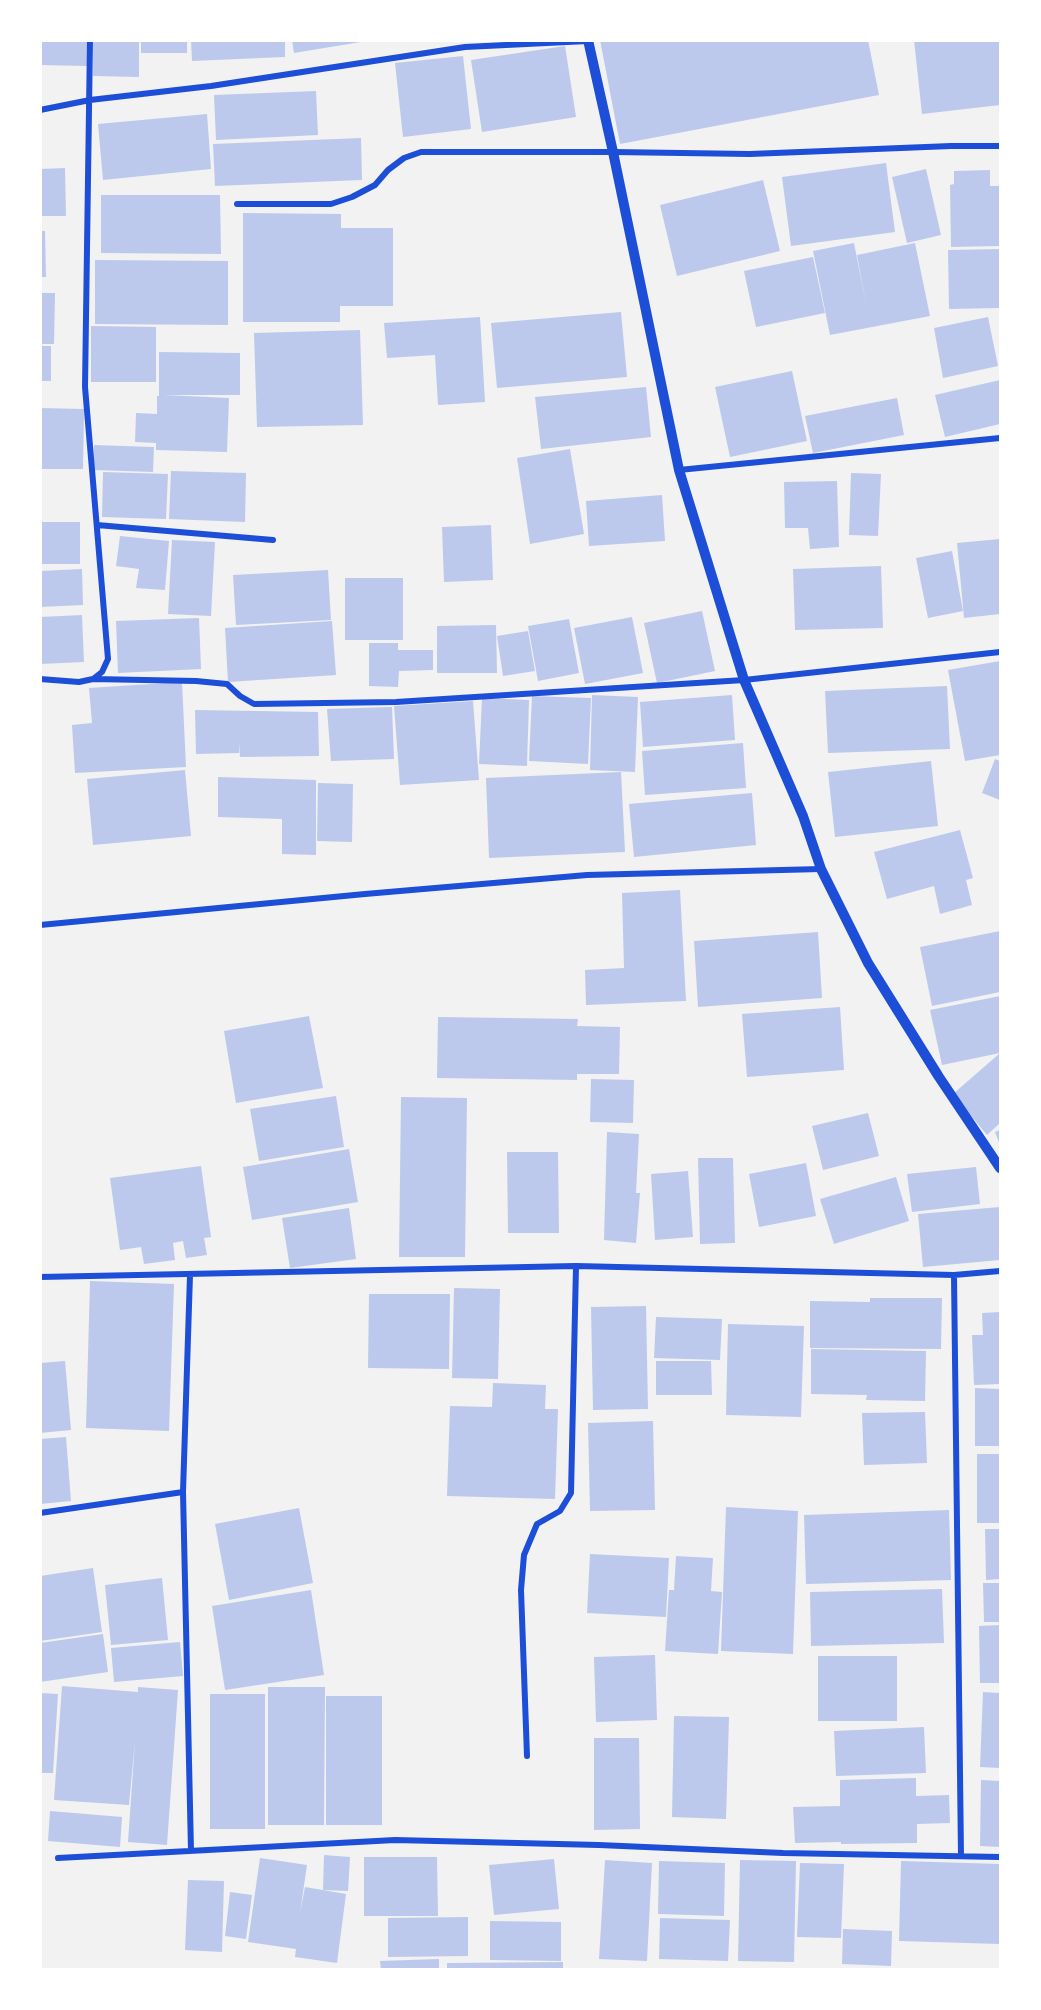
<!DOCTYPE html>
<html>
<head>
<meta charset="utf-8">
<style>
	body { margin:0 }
	#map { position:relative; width:1041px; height:2010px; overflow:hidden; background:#f2f2f2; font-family:Ubuntu,sans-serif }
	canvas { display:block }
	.frame { position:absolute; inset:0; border:42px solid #fff; pointer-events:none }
</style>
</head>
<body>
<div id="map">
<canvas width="1041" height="2010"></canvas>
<div class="frame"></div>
</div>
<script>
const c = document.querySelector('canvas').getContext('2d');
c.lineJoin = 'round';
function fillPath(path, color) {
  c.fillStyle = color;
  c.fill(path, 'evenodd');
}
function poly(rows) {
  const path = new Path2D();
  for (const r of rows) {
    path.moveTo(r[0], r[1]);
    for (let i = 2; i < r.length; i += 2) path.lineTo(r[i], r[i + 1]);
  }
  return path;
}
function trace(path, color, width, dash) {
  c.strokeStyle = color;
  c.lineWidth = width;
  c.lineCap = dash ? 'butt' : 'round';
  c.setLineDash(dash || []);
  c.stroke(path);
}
fillPath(poly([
	[40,40,87,40,87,66,40,65],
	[93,40,139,40,139,77,93,76],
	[141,40,187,40,187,53,141,53],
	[191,40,285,40,285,57,192,61],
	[292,40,361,40,361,42,294,53],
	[600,40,868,40,879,95,620,144],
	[914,40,1000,40,1000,105,922,114],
	[565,46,576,117,482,132,471,60],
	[463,56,471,129,403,137,395,63],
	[316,91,318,135,216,140,214,95],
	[207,114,211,169,103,180,98,124],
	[361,138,362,180,215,186,213,144],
	[886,163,895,232,791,246,782,177],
	[65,168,66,216,40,216,40,169],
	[926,169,941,235,907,243,892,177],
	[990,170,990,186,1000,186,1000,246,951,247,950,185,954,184,954,171],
	[763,180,780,251,677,276,660,205],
	[101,195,220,195,221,254,101,253],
	[243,213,341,214,341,228,393,228,393,306,340,306,340,322,243,322],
	[40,231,45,231,46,277,40,277],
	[854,243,866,304,857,255,915,243,930,316,830,335,813,251],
	[1000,249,1000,308,949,309,948,250],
	[813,257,825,313,756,327,744,271],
	[95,260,228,261,228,325,95,324],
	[40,293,55,293,54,344,40,344],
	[621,312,627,377,497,388,491,323],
	[480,317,485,402,438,405,435,355,387,358,384,323],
	[988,317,998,366,943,378,934,328],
	[91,326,156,327,156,382,91,382],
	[360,330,363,425,257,427,254,333],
	[40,346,51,346,51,381,40,381],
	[159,352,240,353,240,395,164,395,229,398,227,452,156,450,156,443,135,442,136,413,157,414,157,396,159,396],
	[792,371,807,441,730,457,715,387],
	[1000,380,1000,424,945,437,935,395],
	[646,387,651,437,541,449,535,397],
	[897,398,904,435,813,453,805,416],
	[40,408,84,409,83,469,40,469],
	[94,445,154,447,153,472,93,470],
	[570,449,584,534,530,544,517,458],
	[171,471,246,473,245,522,169,519],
	[103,472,168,474,166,519,102,517],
	[851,473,881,474,878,536,849,535],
	[837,481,839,547,810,549,808,528,785,528,784,482],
	[662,495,665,541,589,546,586,501],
	[40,522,80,522,80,564,40,564],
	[491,525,493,580,444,582,442,527],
	[120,536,169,541,165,590,136,588,139,569,116,566],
	[1000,539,1000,614,964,618,957,543],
	[172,540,215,542,211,616,168,614],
	[952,551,963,611,928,618,916,558],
	[881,566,883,628,795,630,793,569],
	[82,569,83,605,40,607,40,571],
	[328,570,331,620,236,625,233,575],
	[345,578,403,578,403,640,345,640],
	[702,611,715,671,657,683,644,623],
	[82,615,84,662,40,664,40,617],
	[632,617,643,673,585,684,574,628],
	[199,618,201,669,118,673,116,621],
	[569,619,579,673,538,681,528,626],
	[332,621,336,675,228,682,225,628],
	[496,625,497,673,437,673,437,626],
	[528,631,535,671,503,676,497,636],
	[369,643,398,643,398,650,433,650,433,670,399,671,398,687,369,686],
	[1000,661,1000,755,965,761,948,670],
	[182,682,186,767,75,773,72,725,92,723,89,688],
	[947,686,950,749,828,753,825,691],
	[592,695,638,697,635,772,590,770],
	[732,695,735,740,643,747,640,702],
	[532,696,591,698,588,764,529,761],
	[482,698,529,700,527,766,479,764],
	[473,701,479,780,400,785,394,706],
	[392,707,394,759,331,761,327,709],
	[195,710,318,712,319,756,240,757,239,743,239,753,196,754],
	[743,743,746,788,645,795,642,751],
	[995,759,1000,761,1000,800,982,793],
	[931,761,938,826,835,837,828,772],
	[185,770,191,836,93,845,87,779],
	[621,772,625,852,489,858,486,778],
	[218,777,316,780,316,855,282,854,282,819,218,817],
	[318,783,353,784,352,842,317,841],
	[752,793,756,845,634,857,629,804],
	[960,830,973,878,966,880,972,905,940,914,934,886,887,899,874,852],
	[680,890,686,1001,586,1005,585,970,624,968,622,893],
	[1000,931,1000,992,932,1006,920,947],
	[818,932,822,998,698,1007,694,941],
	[1000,996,1000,1053,942,1065,930,1010],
	[840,1007,844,1070,747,1077,742,1014],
	[309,1016,323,1088,236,1103,224,1031],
	[438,1017,578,1019,577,1026,620,1027,619,1074,577,1074,577,1080,437,1078],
	[1000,1053,1000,1123,987,1135,953,1094],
	[591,1079,634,1080,633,1123,590,1122],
	[336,1096,344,1147,259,1161,250,1109],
	[401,1097,467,1098,465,1257,399,1257],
	[868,1113,879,1156,823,1170,812,1126],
	[1000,1130,1000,1145,995,1132],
	[607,1132,639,1134,636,1193,640,1193,636,1243,604,1240],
	[349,1149,358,1202,252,1220,243,1167],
	[507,1152,558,1152,559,1233,508,1233],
	[698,1158,733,1158,735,1243,700,1244],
	[806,1163,816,1216,759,1227,749,1174],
	[201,1166,211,1237,204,1238,207,1255,186,1258,183,1241,173,1243,175,1260,144,1264,141,1247,120,1250,110,1178],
	[976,1167,980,1204,912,1212,907,1174],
	[688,1171,693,1237,655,1240,651,1174],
	[896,1177,909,1221,834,1244,820,1199],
	[1000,1207,1000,1260,923,1267,918,1214],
	[349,1208,356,1259,290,1268,282,1218],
	[90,1281,174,1284,169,1431,86,1428],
	[454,1288,500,1289,498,1379,452,1378],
	[369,1294,450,1294,449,1369,368,1368],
	[870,1298,942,1298,941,1349,810,1348,810,1301,870,1302],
	[646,1306,648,1409,593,1410,591,1307],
	[1000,1312,1000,1384,974,1385,972,1335,983,1335,982,1313],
	[656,1317,722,1319,720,1360,654,1358],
	[728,1324,804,1326,801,1417,726,1415],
	[811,1349,926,1351,925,1401,866,1400,867,1395,811,1394],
	[65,1361,71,1430,40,1433,40,1363],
	[656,1361,711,1361,712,1395,656,1395],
	[493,1383,546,1385,545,1409,558,1409,555,1499,447,1496,450,1406,492,1407],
	[975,1388,1000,1389,1000,1446,975,1446],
	[925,1412,927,1463,864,1465,862,1413],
	[653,1421,655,1510,590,1511,588,1423],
	[66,1437,71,1501,40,1504,40,1439],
	[977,1454,1000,1454,1000,1523,977,1523],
	[726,1507,798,1511,793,1654,721,1651],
	[299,1508,313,1583,229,1600,215,1524],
	[949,1510,951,1580,806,1584,804,1515],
	[985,1529,1000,1529,1000,1579,986,1580],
	[590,1554,669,1558,666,1617,587,1613],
	[676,1556,713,1558,711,1591,722,1592,718,1654,665,1651,669,1590,674,1590],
	[93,1568,102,1632,40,1641,40,1576],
	[162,1578,168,1640,111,1645,105,1585],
	[983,1583,1000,1583,1000,1622,984,1622],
	[942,1589,944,1643,811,1646,810,1592],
	[311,1590,324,1675,225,1690,212,1606],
	[1000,1625,1000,1683,980,1683,979,1626],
	[103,1634,108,1672,40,1682,40,1643],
	[180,1642,183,1676,114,1682,111,1648],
	[655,1655,657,1720,596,1722,594,1657],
	[818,1656,897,1656,897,1721,818,1721],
	[62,1686,138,1692,138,1687,178,1690,167,1845,128,1842,135,1741,129,1805,54,1800],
	[268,1687,325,1687,324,1825,268,1825],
	[983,1692,1000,1693,1000,1768,980,1767],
	[40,1693,58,1694,53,1773,40,1773],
	[210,1694,265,1694,265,1829,210,1829],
	[326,1696,382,1696,382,1825,326,1825],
	[674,1716,729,1717,726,1819,672,1817],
	[924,1727,926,1773,836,1776,834,1731],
	[594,1738,639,1738,640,1829,594,1830],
	[916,1778,916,1796,949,1795,950,1823,917,1824,917,1843,841,1844,841,1842,795,1843,793,1807,840,1806,840,1780],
	[981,1780,1000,1781,1000,1847,980,1846],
	[50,1811,122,1817,120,1847,48,1841],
	[324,1855,350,1857,348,1891,323,1890],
	[364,1857,437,1857,438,1916,364,1916],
	[260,1858,307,1865,300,1913,305,1887,346,1894,337,1963,295,1957,296,1949,248,1942],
	[554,1859,559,1909,494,1915,489,1865],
	[605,1860,652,1863,647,1961,599,1959],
	[740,1860,796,1861,794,1962,738,1961],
	[659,1861,725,1863,724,1916,658,1914],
	[901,1861,1000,1864,1000,1944,899,1941],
	[800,1863,844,1864,841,1938,797,1937],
	[188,1880,224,1881,222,1952,185,1950],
	[230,1892,252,1895,246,1939,225,1936],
	[468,1917,468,1956,388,1957,388,1918],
	[660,1918,730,1920,728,1961,659,1959],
	[490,1921,561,1922,561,1961,490,1960],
	[843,1929,892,1931,891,1966,842,1964],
	[439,1959,439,1970,381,1970,380,1961],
	[561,1962,563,1962,563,1970,447,1970,447,1963]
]), '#bdc9ec');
trace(poly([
	[40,110,90,100,211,86,465,47,588,41],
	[237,204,331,204,352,197,375,185,388,170,404,158,421,152,613,152,750,154,951,146,1000,146],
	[679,470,1000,438],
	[97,525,273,540],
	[40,679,79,682,93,679,102,672,108,659,85,387,90,40],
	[93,679,196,681,227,684,240,696,254,704,396,702,744,680,1000,652],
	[40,925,365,894,587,875,821,869],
	[190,1275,183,1492,191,1851],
	[954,1275,961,1856],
	[40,1277,576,1266,954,1275,1000,1271],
	[40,1513,183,1492],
	[527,1756,521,1590,524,1555,537,1524,560,1511,571,1493,576,1266],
	[58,1858,395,1840,599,1845,783,1853,1000,1857]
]), '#1d4ed8', 6);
trace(poly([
	[588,40,613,152,679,470,744,680,803,816,821,869,868,963,939,1077,1000,1168]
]), '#1d4ed8', 10);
</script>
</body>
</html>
